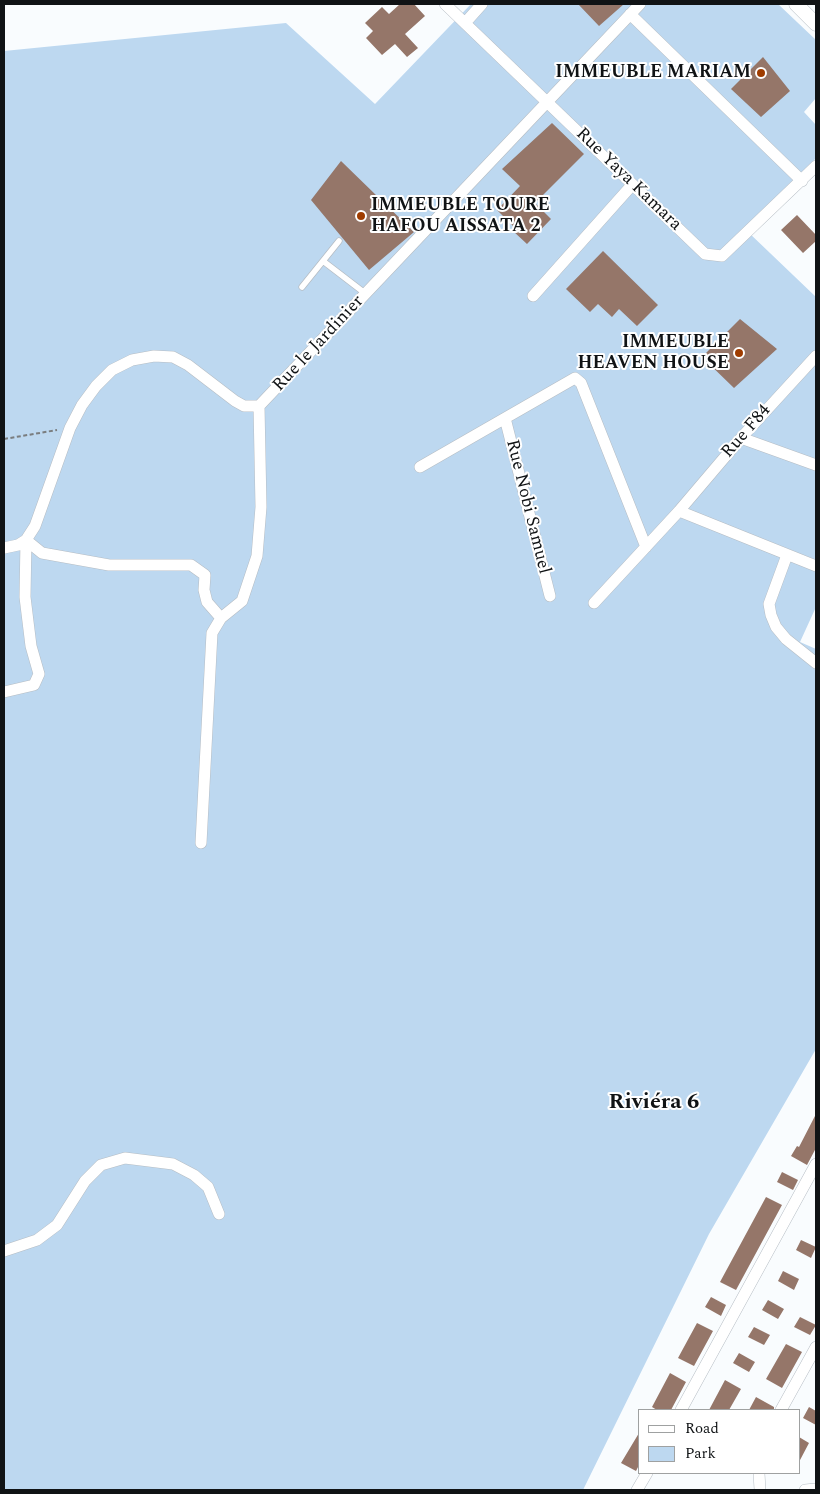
<!DOCTYPE html>
<html>
<head>
<meta charset="utf-8">
<style>
	body { margin:0 }
	#map { position:relative; width:820px; height:1494px; overflow:hidden; background:#f9fcfe; font-family:Spectral,serif }
	canvas { display:block }
	.frame { position:absolute; inset:0; border:5px solid #101315; pointer-events:none }
	.legend { position:absolute; left:638px; top:1409px; width:162px; height:65px; box-sizing:border-box; background:#fff; border:1px solid #9fa1a1; margin:0; padding:6px 9px; list-style:none; font-size:15px; color:#101315 }
	.legend li { display:flex; align-items:center; gap:10px; height:25px }
	.legend b { width:25px; border:1px solid #9fa1a1 }
</style>
</head>
<body>
<div id="map">
<canvas width="820" height="1494"></canvas>
<div class="frame"></div>
<ul class="legend">
<li><b style="height:6px;background:#fff"></b>Road</li>
<li><b style="height:14px;background:#bdd8f0"></b>Park</li>
</ul>
</div>
<script>
const c = document.querySelector('canvas').getContext('2d');
c.lineJoin = 'round';
function fillPath(path, color) {
  c.fillStyle = color;
  c.fill(path, 'evenodd');
}
function poly(rows) {
  const path = new Path2D();
  for (const r of rows) {
    path.moveTo(r[0], r[1]);
    for (let i = 2; i < r.length; i += 2) path.lineTo(r[i], r[i + 1]);
  }
  return path;
}
function trace(path, color, width, dash) {
  c.strokeStyle = color;
  c.lineWidth = width;
  c.lineCap = dash ? 'butt' : 'round';
  c.setLineDash(dash || []);
  c.stroke(path);
}
function label(font, color, halo, rows, align = 'center') {
  c.font = font + ' Spectral,serif';
  c.lineWidth = 4;
  c.setLineDash([]);
  c.textBaseline = 'middle';
  c.strokeStyle = halo;
  c.fillStyle = color;
  for (const [text, x, y, turn = 0] of rows) {
    c.save();
    c.translate(x, y);
    c.rotate((+turn || 0) * Math.PI / 180);
    c.textAlign = isNaN(turn) ? turn : align;
    if (halo) c.strokeText(text, 0, 0);
    c.fillText(text, 0, 0);
    c.restore();
  }
}
fillPath(poly([
	[471,4,778,4,816,40,816,98,804,112,816,125,816,158,747,231,816,297,816,607,800,642,816,649,816,1049,709,1234,583,1490,4,1490,4,51,286,23,375,104]
]), '#bdd8f0');
fillPath(poly([
	[400,4,414,4,425,16,405,34,418,48,407,57,395,44,382,55,366,38,373,31,365,23,382,7,389,14],
	[578,4,624,4,599,26],
	[763,57,790,91,761,117,731,89],
	[552,123,584,154,535,203,551,219,527,244,513,231,516,229,497,210,520,186,502,169],
	[341,161,414,232,369,270,311,200],
	[797,215,816,235,816,241,803,253,781,230],
	[603,251,658,305,637,326,619,309,612,317,598,304,590,312,566,289],
	[740,319,777,349,734,388,702,357],
	[816,1114,816,1148,807,1165,791,1156,797,1146,799,1147],
	[782,1172,798,1180,793,1190,777,1182],
	[766,1197,782,1205,736,1290,720,1282],
	[801,1240,816,1247,811,1258,796,1250],
	[783,1271,799,1279,794,1290,778,1281],
	[711,1297,726,1305,721,1316,705,1307],
	[768,1300,784,1309,778,1319,762,1310],
	[800,1317,816,1325,810,1335,794,1327],
	[697,1323,713,1331,694,1366,678,1358],
	[754,1327,770,1335,764,1345,748,1337],
	[786,1344,802,1352,782,1388,766,1379],
	[739,1353,755,1362,749,1372,733,1363],
	[670,1373,686,1382,671,1410,657,1410,652,1407],
	[725,1380,741,1389,729,1410,709,1410],
	[756,1397,774,1407,774,1410,749,1410],
	[809,1407,816,1411,816,1425,803,1418],
	[639,1433,639,1465,636,1471,621,1463],
	[799,1437,809,1443,799,1462]
]), '#957669');
const service = poly([
	[323,261,366,294],
	[302,287,339,241]
]);
const minor = poly([
	[445,4,705,254,722,256,816,166],
	[630,14,802,181],
	[465,23,482,4],
	[533,296,632,185],
	[505,418,550,596],
	[741,438,816,465],
	[420,467,575,378,581,383,646,547],
	[679,511,816,566],
	[4,548,18,545,26,540,35,526,70,428,82,405,96,386,112,370,132,360,154,356,173,357,188,365,235,401,244,406,259,406,640,4],
	[787,555,769,604,771,615,776,627,786,639,816,663],
	[594,603,679,511,741,438,816,356],
	[4,692,34,685,39,674,31,646,25,597,26,540,42,553,109,565,191,565,205,575,204,590,207,602,221,618],
	[201,843,212,633,221,618,242,601,257,556,261,507,259,406],
	[4,1251,37,1240,57,1225,85,1181,101,1165,125,1158,173,1164,194,1175,208,1187,219,1214],
	[681,1410,816,1164],
	[781,1410,816,1347],
	[759,1473,760,1490],
	[637,1490,647,1473],
	[805,1490,816,1489]
]);
const tertiary = poly([
	[796,4,816,24]
]);
trace(service, '#b6bdc4', 7);
trace(minor, '#b6bdc4', 12);
trace(tertiary, '#b6bdc4', 15);
trace(poly([
	[4,439,57,430]
]), '#7a7d7f', 2, [4, 2.5]);
trace(service, '#fff', 5.5);
trace(minor, '#fff', 11);
trace(tertiary, '#fff', 14);
for (const [x, y, r, color] of [
	[761,73,5,"#9f3c00"],
	[361,216,5,"#9f3c00"],
	[739,353,5,"#9f3c00"]
]) {
  const dot = new Path2D();
  dot.arc(x, y, r, 0, 2 * Math.PI);
  c.fillStyle = color;
  c.fill(dot);
  trace(dot, '#fff', 2);
}
label('bold 18px', '#101315', '#fff', [
	["IMMEUBLE MARIAM",751,73],
	["IMMEUBLE TOURE",371,206,"left"],
	["HAFOU AISSATA 2",371,227,"left"],
	["IMMEUBLE",729,343],
	["HEAVEN HOUSE",729,364]
], 'right');
label('18px', '#101315', '#fff', [
	["Rue Yaya Kamara",628,180,44],
	["Rue le Jardinier",319,344,-47],
	["Rue F84",747,432,-49],
	["Rue Nobi Samuel",527,507,76]
]);
label('bold 22px', '#101315', '#fff', [
	["Riviéra 6",654,1104]
]);
</script>
</body>
</html>
